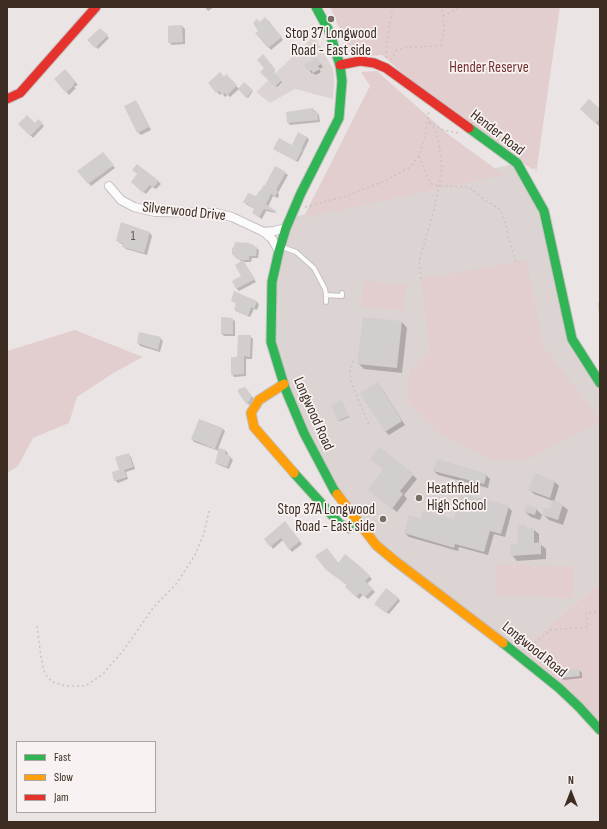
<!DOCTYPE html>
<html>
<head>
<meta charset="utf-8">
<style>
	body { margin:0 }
	#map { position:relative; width:607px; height:829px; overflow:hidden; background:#eae5e4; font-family:"Sofia Sans Condensed",sans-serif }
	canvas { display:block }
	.frame { position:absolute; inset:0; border:8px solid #3c2c22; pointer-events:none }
	.legend { position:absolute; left:16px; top:741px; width:140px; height:72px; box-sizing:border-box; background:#f8f3f2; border:1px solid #ada39f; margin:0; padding:5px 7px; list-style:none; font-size:12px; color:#3c2c22 }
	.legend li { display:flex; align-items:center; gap:8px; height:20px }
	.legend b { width:20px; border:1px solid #ada39f }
	.north { position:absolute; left:551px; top:773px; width:40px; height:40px; -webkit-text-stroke:3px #f8f3f2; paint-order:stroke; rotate:0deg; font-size:11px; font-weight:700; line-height:16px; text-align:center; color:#3c2c22 }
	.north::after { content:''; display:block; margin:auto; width:14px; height:18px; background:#3c2c22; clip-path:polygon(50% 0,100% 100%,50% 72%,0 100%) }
</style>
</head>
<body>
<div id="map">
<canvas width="607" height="829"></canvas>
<div class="frame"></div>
<ul class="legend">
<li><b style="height:5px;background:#30b455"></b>Fast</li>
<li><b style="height:5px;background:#ff9f0a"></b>Slow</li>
<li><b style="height:5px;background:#e5322d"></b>Jam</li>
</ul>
<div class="north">N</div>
</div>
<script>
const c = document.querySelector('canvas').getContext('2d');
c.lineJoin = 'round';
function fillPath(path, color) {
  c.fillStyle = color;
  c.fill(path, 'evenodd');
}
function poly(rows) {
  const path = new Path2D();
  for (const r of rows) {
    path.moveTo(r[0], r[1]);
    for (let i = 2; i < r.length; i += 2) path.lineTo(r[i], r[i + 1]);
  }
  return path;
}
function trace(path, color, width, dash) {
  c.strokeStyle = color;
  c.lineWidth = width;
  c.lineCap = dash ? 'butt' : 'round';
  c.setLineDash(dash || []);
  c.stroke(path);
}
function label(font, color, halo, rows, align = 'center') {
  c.font = font + ' "Sofia Sans Condensed",sans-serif';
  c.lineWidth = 3.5;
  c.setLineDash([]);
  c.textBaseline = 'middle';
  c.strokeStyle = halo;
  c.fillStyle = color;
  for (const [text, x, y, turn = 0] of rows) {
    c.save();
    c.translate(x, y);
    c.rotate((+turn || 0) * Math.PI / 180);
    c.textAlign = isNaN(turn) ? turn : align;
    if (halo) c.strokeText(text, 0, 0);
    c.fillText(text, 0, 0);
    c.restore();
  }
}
fillPath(poly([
	[314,36,333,69,334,80,333,99,295,89,270,103,256,92],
	[517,163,544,211,572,339,600,383,600,583,516,653,394,560,334,490,271,342,272,282,290,218]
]), '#dbd4d2');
fillPath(poly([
	[330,7,560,7,536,174,535,168,532,169,459,123,382,55,352,57],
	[377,71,449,135,504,175,303,218,370,86,361,72],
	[526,260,544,347,600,420,600,422,529,459,496,461,441,436,407,401,410,370,430,352,421,279],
	[364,280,406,285,403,311,361,306],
	[75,330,143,357,115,372,77,397,69,423,33,438,18,466,7,473,7,351],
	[516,564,533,565,534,569,536,569,536,566,554,566,554,570,556,570,556,566,574,567,573,598,555,598,555,595,553,595,553,598,535,597,535,594,533,594,533,596,515,596,515,593,514,593,514,568,515,568],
	[496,565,513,565,513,597,495,596],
	[600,583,600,730,516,653]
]), '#e2cecf');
fillPath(poly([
	[205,7,214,7,208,11],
	[268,20,283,40,271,50,257,33,259,31,260,23],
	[182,26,185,29,185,44,172,45,169,42,169,27],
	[100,29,109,38,98,49,89,40],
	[263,55,275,71,273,72,282,82,277,87,262,72,265,68],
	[316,58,323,67,319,69,321,72,316,75,313,73,312,74,310,71],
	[68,73,78,85,74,87,76,88,69,95,55,79],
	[226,75,239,89,230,97,228,95,225,97,222,93,220,95,217,92],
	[244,84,253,91,248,98,239,89],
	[138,104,151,130,141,135,138,132],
	[313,109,319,115,320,122,290,125,288,123],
	[581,109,600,111,600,127],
	[38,120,44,126,33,138,20,124,35,124],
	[307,137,309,140,303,152,303,153,298,162,277,151,275,149,293,146],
	[105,156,115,168,91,186,79,171],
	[285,173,288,175,278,193,279,195,278,198,273,196,268,207,277,213,266,211,262,219,253,213,255,209,247,205,244,202,256,197],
	[158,181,161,184,156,189,152,187,146,194,132,182],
	[150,233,152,236,147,255,126,249,123,246,124,245,120,243,117,241],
	[254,246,259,250,258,258,252,258,251,262,243,262,256,282,239,291,237,289,233,281,242,276,242,262,236,257],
	[235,293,257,302,259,305,257,310,254,309,250,317,238,312,235,310,237,304,232,300],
	[232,319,235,321,235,336,224,336,222,334],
	[402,322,407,328,402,373,364,369,358,363],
	[250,336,253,339,252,359,246,359,246,376,234,377,232,374,238,358],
	[160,338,163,341,160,352,140,346,138,343],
	[377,383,381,387,405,425,389,435,385,431],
	[247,390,254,399,250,406,239,392],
	[342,402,349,417,340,421,339,420],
	[223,429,225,431,218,449,226,451,228,453,227,456,230,457,233,460,229,469,219,465,216,463,219,451,194,442,192,439],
	[128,454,131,457,135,469,126,472,128,479,118,483,115,480],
	[434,471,486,475,490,479,488,488,438,475],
	[413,475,417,479,404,495,407,499,397,512,374,494],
	[535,475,555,482,559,486,554,502,562,505,568,510,563,525,549,520,543,514,551,511,553,501,534,494,530,490],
	[508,507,512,511,505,537,494,534,488,555,459,547,458,551,409,537,405,533],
	[536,509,542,515,540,520,531,517,525,512],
	[287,525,302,544,292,552,283,540,273,549,271,546],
	[525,526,528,529,533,529,539,534,539,543,546,549,546,559,517,561,512,555,518,545],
	[329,551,339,564,369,576,372,579,367,584,375,592,368,599,363,595,359,599,347,587,348,586,330,572],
	[398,598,400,601,389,614,378,606],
	[579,670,582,673,582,678,563,680,561,677]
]), '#0003');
trace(poly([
	[599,303,600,315]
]), '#d7cca6', 2);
fillPath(poly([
	[265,17,282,37,268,48,255,33,258,31,253,23,257,19,260,22],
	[182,25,183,42,168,43,168,26],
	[100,28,108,35,95,48,87,40],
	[263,54,275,69,273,71,282,80,275,87,260,72,264,68,257,60],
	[316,57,321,64,318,66,320,69,313,73,311,70,309,72,304,65],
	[65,69,76,82,73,84,74,85,66,93,54,79],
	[220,72,224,77,226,74,237,85,227,96,225,93,222,95,219,91,216,93,208,83],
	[244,82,253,90,246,98,238,89],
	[589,99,600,109,600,119,595,123,580,109],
	[136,100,149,127,137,133,124,106],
	[313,108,314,112,317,111,318,120,287,123,286,112],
	[27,115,35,123,38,119,43,123,30,136,18,124],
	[298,132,307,137,301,150,302,150,296,161,273,149,279,138,292,145],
	[103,152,114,165,88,184,77,171],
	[137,164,159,181,153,188,150,185,143,193,131,182,137,174,132,170],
	[275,166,286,172,276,190,278,191,275,196,271,194,266,204,277,212,264,209,259,217,252,213,254,208,243,202,248,193,256,196,259,191,260,191,264,185,265,185],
	[121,222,150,232,144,253,122,247,123,243,116,241],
	[235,242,250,243,251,244,254,245,254,247,257,247,256,256,249,256,249,260,238,260,232,254,232,248,234,247],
	[243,260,255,279,236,289,232,281,241,276,235,265],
	[234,291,257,301,254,309,251,307,248,316,234,310,236,303,231,301],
	[221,317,233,318,233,334,221,334],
	[363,317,402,321,397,368,357,364],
	[139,332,161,337,158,350,137,343],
	[238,335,251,335,250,357,244,356,244,374,231,375,231,357,237,357],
	[378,382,402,421,385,432,360,393],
	[245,387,252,396,247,405,238,392,238,389],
	[341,400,349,416,338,421,331,405],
	[199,419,223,428,215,449,191,439],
	[380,447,414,474,400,491,403,494,392,509,368,490,383,469,370,459],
	[219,448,226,450,225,454,231,456,227,467,215,463],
	[129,453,133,467,124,470,127,477,114,481,112,472,119,470,115,457],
	[437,459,487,474,484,484,433,471],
	[535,473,555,481,550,498,528,490],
	[461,493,509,506,501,534,490,531,484,552,455,544,454,548,404,533,409,515,421,519,423,510,454,519],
	[552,500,563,504,558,520,542,515,544,508,550,509],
	[526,505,537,508,535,515,524,512],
	[285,521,300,541,289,550,281,538,270,547,264,539],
	[517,525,526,525,526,528,534,528,534,543,541,542,541,554,511,556,510,544,517,544],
	[327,548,338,563,345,554,362,568,370,576,365,581,373,589,365,597,360,593,356,597,345,587,347,585,326,570,315,556],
	[386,588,399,598,386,613,374,604],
	[579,669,580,676,560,678,559,671]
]), '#d2cecd');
const lane = poly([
	[282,247,296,252,314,268,325,289,326,295,326,302],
	[326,295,342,296,342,293]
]);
const street = poly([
	[109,186,121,200,134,207,155,212,216,213,232,217,264,232,272,239,279,251],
	[264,232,274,231,286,228]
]);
const fast = poly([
	[316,7,329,31,340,65,342,81,339,118,301,193,286,228,279,251,272,282,271,342,285,388,304,433,334,490,337,494],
	[469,128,517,163,544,211,572,339,600,383],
	[294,473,340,524,349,528,357,520],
	[503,643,559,688,579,707,600,730]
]);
const slow = poly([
	[284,384,259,400,251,413,254,427,294,473],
	[337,494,376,545,394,560,503,643]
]);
const jam = poly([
	[340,65,360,61,374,63,386,68,469,128],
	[7,99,20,93,96,7]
]);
trace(lane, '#c6c1c0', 6);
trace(street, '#c6c1c0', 10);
trace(fast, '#c5c0be', 11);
trace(slow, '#c5c0be', 11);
trace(jam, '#c5c0be', 11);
trace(poly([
	[443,16,460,7],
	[386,58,387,40,393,7],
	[391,60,396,51,405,47,423,47,441,45,444,29,443,16,441,7],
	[429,121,443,130,459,133],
	[419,156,431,184,439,186,469,187,486,201,501,210,506,226,511,247,516,262],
	[305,207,346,196,382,182,409,168,419,156,425,136,429,110],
	[421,279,419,261,432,217,439,186,442,168,439,143,435,130,429,121],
	[353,361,350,371,351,382,369,425],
	[37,626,41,657,45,674,52,682,66,686,85,686,102,675,123,651,153,608,177,583,195,555,204,533,209,511],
	[531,646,550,630,588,627,586,613,600,612]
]), '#cac3c1', 1.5, [2, 3]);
trace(lane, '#fcfbfb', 4);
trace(street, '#fcfbfb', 8);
trace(fast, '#30b455', 9);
trace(slow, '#ff9f0a', 9);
trace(jam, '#e5322d', 9);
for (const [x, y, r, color] of [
	[331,19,4,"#796d66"],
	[419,498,4,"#796d66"],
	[383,519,4,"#796d66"]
]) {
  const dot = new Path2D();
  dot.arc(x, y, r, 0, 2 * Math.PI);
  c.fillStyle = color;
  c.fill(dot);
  trace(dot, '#f8f3f2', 1.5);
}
label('13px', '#62554e', null, [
	["1",133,237]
]);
label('15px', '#3c2c22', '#f8f3f2', [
	["Stop 37 Longwood",331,34],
	["Road - East side",331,51],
	["Heathfield",427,489,"left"],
	["High School",427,506,"left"],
	["Stop 37A Longwood",375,510,"right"],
	["Road - East side",375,527,"right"]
]);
label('15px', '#72302e', '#f8f3f2', [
	["Hender Reserve",489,68]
]);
label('15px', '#3c2c22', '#f8f3f2', [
	["Hender Road",497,133,38],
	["Silverwood Drive",184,212,6],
	["Longwood Road",313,414,66],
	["Longwood Road",534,650,39]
]);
</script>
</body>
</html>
